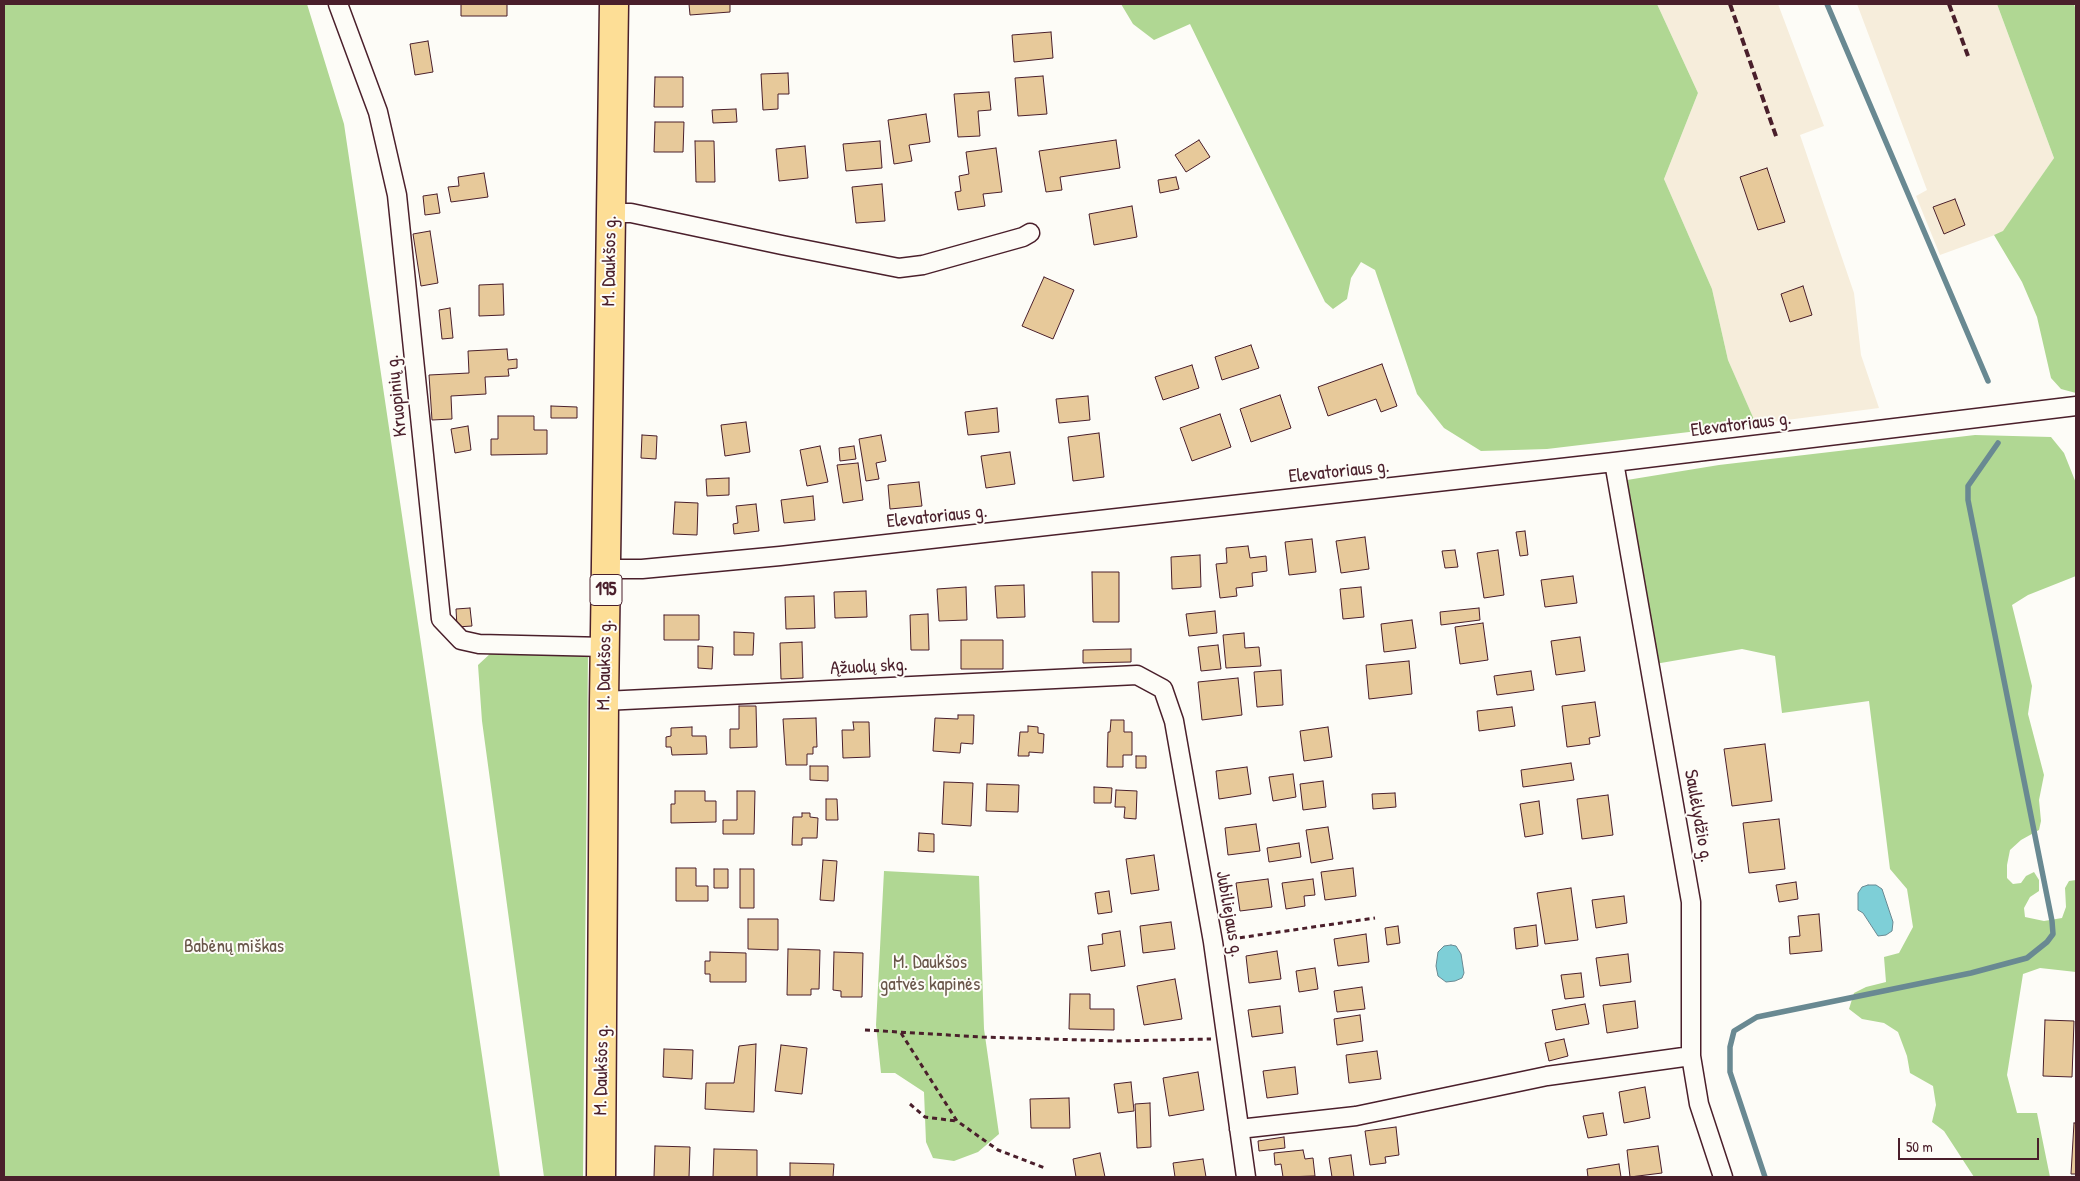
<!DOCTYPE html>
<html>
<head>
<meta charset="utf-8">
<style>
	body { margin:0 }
	#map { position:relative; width:2080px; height:1181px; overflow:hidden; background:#fdfcf7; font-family:"Patrick Hand",sans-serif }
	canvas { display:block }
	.frame { position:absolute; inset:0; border:5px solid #4a1f2b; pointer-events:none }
	.scale { position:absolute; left:1898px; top:1138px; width:141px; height:22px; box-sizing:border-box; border:2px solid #4a1f2b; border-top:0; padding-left:6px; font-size:15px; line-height:18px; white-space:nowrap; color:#4a1f2b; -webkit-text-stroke:4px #fdfcf7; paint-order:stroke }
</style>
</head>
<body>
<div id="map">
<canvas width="2080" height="1181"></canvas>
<div class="frame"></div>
<div class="scale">50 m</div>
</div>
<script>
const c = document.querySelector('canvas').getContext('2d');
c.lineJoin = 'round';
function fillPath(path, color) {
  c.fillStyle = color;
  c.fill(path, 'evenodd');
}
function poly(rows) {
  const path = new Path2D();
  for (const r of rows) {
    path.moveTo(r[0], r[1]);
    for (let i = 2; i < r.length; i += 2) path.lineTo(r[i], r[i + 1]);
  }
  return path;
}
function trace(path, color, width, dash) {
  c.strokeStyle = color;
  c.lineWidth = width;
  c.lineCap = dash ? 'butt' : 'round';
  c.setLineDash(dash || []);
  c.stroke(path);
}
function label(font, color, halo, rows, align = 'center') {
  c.font = font + ' "Patrick Hand",sans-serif';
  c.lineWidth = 4;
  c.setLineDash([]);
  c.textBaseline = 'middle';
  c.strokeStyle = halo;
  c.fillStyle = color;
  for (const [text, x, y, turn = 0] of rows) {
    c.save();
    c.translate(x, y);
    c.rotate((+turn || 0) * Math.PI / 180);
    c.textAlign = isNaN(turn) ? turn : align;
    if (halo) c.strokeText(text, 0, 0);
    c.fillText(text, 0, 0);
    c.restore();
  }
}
fillPath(poly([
	[1657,4,1778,4,1824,126,1800,135,1854,293,1861,355,1879,408,1756,424,1728,360,1712,289,1664,179,1698,93],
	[1857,4,1997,4,2054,158,2003,232,1940,255,1916,196,1927,190]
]), '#f6eddb');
fillPath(poly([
	[4,4,307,4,344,124,500,1177,4,1177],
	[1121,4,1657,4,1698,93,1664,179,1712,289,1728,360,1756,424,1547,449,1481,451,1444,428,1417,394,1375,270,1361,262,1351,278,1347,299,1333,309,1325,302,1190,24,1154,40,1133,24],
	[1997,4,2074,4,2076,11,2076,393,2061,389,2051,378,2037,317,2022,282,1994,235,2003,231,2054,158],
	[1975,435,2051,437,2064,453,2076,483,2076,576,2028,595,2012,605,2032,686,2028,714,2044,775,2039,800,2041,821,2039,830,2021,840,2010,850,2007,865,2007,878,2013,884,2021,883,2026,876,2034,872,2039,880,2039,891,2030,897,2024,908,2025,917,2044,921,2062,918,2066,907,2065,888,2069,881,2076,880,2076,972,2040,968,2023,974,2007,1075,2017,1113,2037,1113,2050,1177,1974,1177,1944,1131,1932,1122,1936,1105,1933,1086,1910,1073,1907,1056,1898,1032,1884,1023,1862,1019,1849,1009,1854,993,1866,987,1886,982,1884,957,1899,953,1913,927,1907,889,1890,869,1869,701,1782,713,1775,656,1742,649,1655,664,1627,480,1719,465],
	[492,652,588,652,583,1177,544,1177,482,721,478,665],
	[884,871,979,876,984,1029,999,1134,978,1152,954,1161,933,1158,926,1142,924,1092,895,1073,881,1073,876,1025]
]), '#b0d793');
const water = poly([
	[1868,885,1876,885,1882,889,1893,922,1892,931,1886,935,1878,936,1863,913,1858,910,1858,893,1862,887,1868,885],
	[1451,945,1456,946,1461,954,1464,973,1462,978,1455,981,1446,982,1438,976,1436,966,1438,952,1444,946,1451,945]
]);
fillPath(water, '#7ecfd7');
trace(water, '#698992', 1);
trace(poly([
	[1827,4,1988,381],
	[1765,1177,1730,1072,1730,1047,1734,1031,1757,1017,1971,973,2027,958,2047,942,2053,934,2052,921,1968,500,1968,486,1998,443]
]), '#698992', 5.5);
const building = poly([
	[461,4,507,4,507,16,461,16,461,4],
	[689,4,730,4,730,12,690,15,689,4],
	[1051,32,1053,58,1014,62,1012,35,1051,32],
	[428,41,433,72,415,75,410,44,428,41],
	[788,73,789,94,778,94,778,109,763,110,761,74,788,73],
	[1043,76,1047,114,1018,116,1015,78,1043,76],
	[655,77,683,77,683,107,654,107,655,77],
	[989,92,991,110,978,111,980,136,958,137,954,94,989,92],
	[736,109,737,122,713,123,712,110,736,109],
	[926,114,930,142,909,145,912,161,894,164,888,120,926,114],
	[655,122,684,122,683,152,654,152,655,122],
	[1116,140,1120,168,1060,177,1062,190,1046,192,1039,151,1116,140],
	[1199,140,1210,157,1186,172,1175,155,1199,140],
	[695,141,714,141,715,182,696,182,695,141],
	[880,141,882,168,846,171,843,144,880,141],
	[805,146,808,178,779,181,776,149,805,146],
	[996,148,1002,192,983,194,985,206,958,210,955,192,961,191,959,176,969,174,966,152,996,148],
	[1767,168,1785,222,1758,230,1740,177,1767,168],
	[484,173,488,197,451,202,448,187,459,186,458,177,484,173],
	[1176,177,1179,189,1160,193,1158,180,1176,177],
	[882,184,885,221,856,223,852,187,882,184],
	[437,194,440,213,425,215,423,196,437,194],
	[1955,199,1965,225,1944,234,1933,207,1955,199],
	[1132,206,1137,237,1094,245,1089,214,1132,206],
	[430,231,438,283,421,286,413,234,430,231],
	[1044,277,1074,290,1053,339,1022,326,1044,277],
	[503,284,504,315,479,316,479,285,503,284],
	[1803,286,1812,315,1790,322,1781,294,1803,286],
	[450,308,453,338,442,339,439,310,450,308],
	[1251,345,1259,368,1222,380,1215,357,1251,345],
	[507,349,508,360,517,359,517,368,508,369,509,376,485,377,486,394,451,396,452,419,432,420,429,375,469,373,468,351,507,349],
	[1382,364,1397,406,1381,412,1376,399,1328,416,1318,387,1382,364],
	[1192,365,1199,388,1163,400,1155,377,1192,365],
	[1280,395,1291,428,1251,442,1240,409,1280,395],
	[1088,396,1090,420,1059,423,1056,399,1088,396],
	[551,406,577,407,577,418,551,418,551,406],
	[997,408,999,432,968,435,965,412,997,408],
	[1220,414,1231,447,1192,461,1180,428,1220,414],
	[498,416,534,416,534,430,547,430,547,454,491,455,491,439,498,439,498,416],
	[746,422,750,452,725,456,721,425,746,422],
	[468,426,471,450,455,453,451,429,468,426],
	[1099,433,1104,477,1073,481,1068,437,1099,433],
	[642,435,657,436,656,459,641,458,642,435],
	[881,435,886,461,876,463,879,479,866,481,859,439,881,435],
	[820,446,828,482,807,486,800,450,820,446],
	[854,446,856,459,840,461,839,448,854,446],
	[1010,452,1015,484,986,488,981,456,1010,452],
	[858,463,863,500,843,503,837,465,858,463],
	[729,478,729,495,707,496,706,479,729,478],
	[919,482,922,506,890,509,888,485,919,482],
	[813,496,815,520,784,523,781,500,813,496],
	[675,502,698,503,697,535,673,534,675,502],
	[756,504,759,531,734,534,733,524,738,523,736,506,756,504],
	[1525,531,1528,555,1520,556,1516,532,1525,531],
	[1365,537,1369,569,1341,573,1336,541,1365,537],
	[1312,539,1316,572,1289,575,1285,542,1312,539],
	[1248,546,1250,558,1266,556,1267,571,1252,573,1253,586,1236,588,1237,596,1220,598,1216,564,1227,563,1226,548,1248,546],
	[1455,550,1458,567,1445,568,1442,551,1455,550],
	[1498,550,1504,595,1484,598,1477,553,1498,550],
	[1200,555,1201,587,1172,589,1171,557,1200,555],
	[1092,572,1119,572,1119,622,1093,622,1092,572],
	[1573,576,1577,603,1545,607,1541,580,1573,576],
	[1024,585,1025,617,997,618,995,586,1024,585],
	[966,587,967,620,939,621,937,589,966,587],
	[1361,587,1364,617,1343,619,1340,589,1361,587],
	[866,591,867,617,835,618,834,592,866,591],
	[814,596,815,628,786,629,785,597,814,596],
	[470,608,472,626,457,627,456,609,470,608],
	[1479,608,1480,620,1441,625,1440,612,1479,608],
	[1215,611,1217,633,1189,636,1186,614,1215,611],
	[928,614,929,650,911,650,910,615,928,614],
	[664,615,699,615,699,640,664,640,664,615],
	[1412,620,1416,648,1384,652,1381,624,1412,620],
	[1483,623,1488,660,1460,664,1455,627,1483,623],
	[734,632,754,633,753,655,734,655,734,632],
	[1244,633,1245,648,1259,647,1261,666,1226,668,1223,635,1244,633],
	[1580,637,1585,671,1556,675,1551,641,1580,637],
	[961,640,1003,640,1003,669,961,669,961,640],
	[802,642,803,678,781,679,780,643,802,642],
	[1218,645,1221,669,1201,671,1198,647,1218,645],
	[698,646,713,647,712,669,698,668,698,646],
	[1131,649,1131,662,1083,663,1083,650,1131,649],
	[1409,661,1412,694,1369,699,1366,665,1409,661],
	[1281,670,1283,705,1257,707,1254,672,1281,670],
	[1531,671,1534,690,1497,695,1494,676,1531,671],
	[1238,678,1242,715,1202,720,1198,682,1238,678],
	[1595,702,1600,736,1589,738,1590,744,1567,747,1562,706,1595,702],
	[739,706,756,706,757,747,730,748,730,729,739,729,739,706],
	[1512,707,1515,726,1479,731,1477,711,1512,707],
	[958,715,974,715,973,744,961,743,960,753,933,751,935,718,958,719,958,715],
	[816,718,817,747,813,747,813,754,807,754,807,765,786,765,783,719,816,718],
	[1111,720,1124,720,1124,732,1132,732,1132,755,1123,755,1123,767,1107,767,1108,732,1110,732,1111,720],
	[853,722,869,722,870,757,843,758,842,730,854,730,853,722],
	[1028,726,1038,727,1038,733,1044,734,1043,753,1029,752,1029,756,1018,756,1020,732,1028,732,1028,726],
	[692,727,692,736,706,736,707,754,672,755,671,747,666,747,666,737,671,736,671,728,692,727],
	[1328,727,1332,757,1304,761,1300,731,1328,727],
	[1765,744,1772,801,1732,806,1724,749,1765,744],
	[1136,756,1146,756,1146,768,1136,768,1136,756],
	[1571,763,1574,780,1523,787,1521,770,1571,763],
	[810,766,828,766,828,781,810,780,810,766],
	[1247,767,1251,794,1219,799,1216,771,1247,767],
	[1293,774,1296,797,1273,801,1269,777,1293,774],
	[1323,781,1326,807,1303,810,1300,784,1323,781],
	[944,782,973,783,971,826,942,824,944,782],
	[987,784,1019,785,1018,812,986,811,987,784],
	[1094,787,1112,788,1111,803,1094,803,1094,787],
	[1116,790,1137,791,1136,819,1124,818,1125,807,1115,807,1116,790],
	[675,791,705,791,705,801,716,801,716,822,671,823,671,804,675,804,675,791],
	[737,791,755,791,754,834,723,834,723,820,737,820,737,791],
	[1395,793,1396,807,1373,809,1372,794,1395,793],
	[1608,795,1613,835,1582,839,1577,799,1608,795],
	[826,799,837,799,838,820,826,820,826,799],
	[1539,801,1543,834,1525,837,1520,804,1539,801],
	[802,813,810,813,810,817,818,818,817,838,802,838,802,845,792,845,793,817,802,817,802,813],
	[1779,819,1785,869,1749,873,1743,823,1779,819],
	[1256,824,1260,851,1228,855,1225,828,1256,824],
	[1328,827,1333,859,1311,863,1306,830,1328,827],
	[919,833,934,834,934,852,918,851,919,833],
	[1299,843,1301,857,1269,862,1267,848,1299,843],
	[1154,855,1159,890,1131,894,1126,859,1154,855],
	[823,860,837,861,834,901,820,900,823,860],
	[676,868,696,868,696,886,708,886,708,901,676,901,676,868],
	[1353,868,1356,896,1325,900,1321,872,1353,868],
	[714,869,728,869,728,888,714,888,714,869],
	[740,869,754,869,754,908,740,908,740,869],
	[1268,879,1272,907,1240,911,1236,883,1268,879],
	[1313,879,1315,895,1304,896,1305,906,1286,909,1282,883,1313,879],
	[1796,882,1798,899,1779,902,1776,885,1796,882],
	[1571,888,1578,940,1545,944,1537,893,1571,888],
	[1109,891,1112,912,1098,914,1095,893,1109,891],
	[1624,896,1627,923,1596,928,1592,900,1624,896],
	[1819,914,1822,951,1790,954,1789,937,1800,936,1798,916,1819,914],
	[748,919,778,919,778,950,748,949,748,919],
	[1171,922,1175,949,1143,953,1140,926,1171,922],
	[1536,925,1538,946,1516,949,1514,928,1536,925],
	[1398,926,1400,943,1387,945,1385,928,1398,926],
	[1120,931,1125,966,1091,971,1088,946,1103,944,1102,934,1120,931],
	[1366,934,1369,962,1338,966,1334,939,1366,934],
	[788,949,820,950,819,989,811,989,811,995,787,995,788,949],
	[1277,951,1281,979,1249,983,1246,956,1277,951],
	[710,952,746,953,746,982,710,982,710,974,705,974,705,961,710,961,710,952],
	[834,952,863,953,862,997,841,997,841,991,833,990,834,952],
	[1628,954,1631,982,1600,986,1596,958,1628,954],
	[1315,968,1318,989,1299,992,1296,971,1315,968],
	[1581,973,1584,997,1565,999,1561,975,1581,973],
	[1175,979,1182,1019,1144,1025,1137,986,1175,979],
	[1362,987,1365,1009,1337,1012,1334,991,1362,987],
	[1070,994,1090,994,1090,1009,1114,1009,1114,1030,1069,1029,1070,994],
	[1635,1001,1638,1028,1607,1033,1603,1005,1635,1001],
	[1585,1004,1589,1024,1556,1030,1552,1010,1585,1004],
	[1280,1006,1283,1033,1252,1037,1248,1010,1280,1006],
	[1360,1015,1363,1041,1337,1045,1334,1019,1360,1015],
	[2045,1020,2074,1021,2072,1077,2043,1076,2045,1020],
	[1564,1039,1568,1056,1549,1061,1545,1043,1564,1039],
	[756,1044,754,1112,705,1109,706,1083,734,1083,739,1046,756,1044],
	[781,1045,807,1048,802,1094,775,1091,781,1045],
	[664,1049,693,1050,692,1079,663,1077,664,1049],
	[1377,1051,1381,1079,1349,1083,1346,1055,1377,1051],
	[1295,1067,1298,1094,1267,1098,1263,1071,1295,1067],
	[1198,1072,1204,1110,1169,1116,1163,1078,1198,1072],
	[1131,1082,1134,1111,1118,1113,1114,1084,1131,1082],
	[1645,1087,1650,1118,1624,1123,1619,1092,1645,1087],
	[1069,1098,1070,1128,1031,1128,1030,1099,1069,1098],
	[1150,1103,1151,1147,1137,1148,1135,1104,1150,1103],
	[1603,1113,1607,1135,1588,1138,1583,1116,1603,1113],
	[2074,1123,2076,1123,2076,1174,2071,1174,2074,1123],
	[1396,1127,1399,1155,1385,1157,1386,1163,1370,1165,1365,1131,1396,1127],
	[1284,1137,1285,1148,1259,1151,1258,1141,1284,1137],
	[655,1146,690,1147,689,1177,654,1177,655,1146],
	[1658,1146,1662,1173,1630,1177,1627,1150,1658,1146],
	[714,1149,757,1150,757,1177,713,1177,714,1149],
	[1303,1150,1305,1159,1313,1158,1315,1176,1283,1177,1281,1164,1275,1165,1274,1153,1303,1150],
	[1100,1153,1105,1177,1076,1177,1073,1159,1100,1153],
	[1351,1155,1354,1177,1332,1177,1329,1158,1351,1155],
	[1203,1159,1206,1177,1175,1177,1173,1163,1203,1159],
	[790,1163,834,1164,833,1177,790,1177,790,1163],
	[1619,1164,1621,1177,1588,1177,1587,1169,1619,1164]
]);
fillPath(building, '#e7c99a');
trace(building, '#4a1f2b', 1);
const minor = poly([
	[338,4,378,112,397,195,441,619,461,640,479,644,605,647],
	[610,213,631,213,782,245,899,268,923,265,1023,237,1030,233],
	[1614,462,1691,902,1691,1056,1699,1104,1723,1177],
	[606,569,642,569,780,556,1614,462,2076,406],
	[604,701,1137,675,1163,689,1174,721,1213,942,1246,1177],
	[1239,1129,1356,1116,1547,1076,1691,1056]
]);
const primary = poly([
	[601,1177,604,701,614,4]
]);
trace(minor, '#4a1f2b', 21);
trace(primary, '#4a1f2b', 31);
trace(poly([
	[1231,939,1375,918],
	[865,1030,982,1037,1117,1041,1211,1039],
	[901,1033,957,1121,998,1150,1045,1168],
	[910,1104,925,1117,956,1121]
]), '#4a1f2b', 3, [5, 4]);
trace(minor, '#fdfcf7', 18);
trace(primary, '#fdde96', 28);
trace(poly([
	[1730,4,1777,139],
	[1949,4,1968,56]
]), '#4a1f2b', 4, [8, 4]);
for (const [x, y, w] of [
	[606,590,32]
]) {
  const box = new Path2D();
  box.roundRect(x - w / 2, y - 15.5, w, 31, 4);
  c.fillStyle = '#fdfcf7';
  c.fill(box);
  trace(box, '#4a1f2b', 1);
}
label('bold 18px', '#4a1f2b', null, [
	["195",606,590]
]);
label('19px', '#4a1f2b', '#fdfcf7', [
	["M. Daukšos g.",610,261,-89],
	["Kruopinių g.",397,396,-96],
	["Elevatoriaus g.",1741,425,-7],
	["Elevatoriaus g.",1339,472,-6],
	["Elevatoriaus g.",937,517,-6],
	["M. Daukšos g.",605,665,-89],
	["Ąžuolų skg.",869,667,-3],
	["Saulėlydžio g.",1698,816,80],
	["Jubiliejaus g.",1229,914,80],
	["M. Daukšos g.",602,1070,-89]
]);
label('19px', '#69564a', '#fdfcf7', [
	["Babėnų miškas",234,947],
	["M. Daukšos",930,963],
	["gatvės kapinės",930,985]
]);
</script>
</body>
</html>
